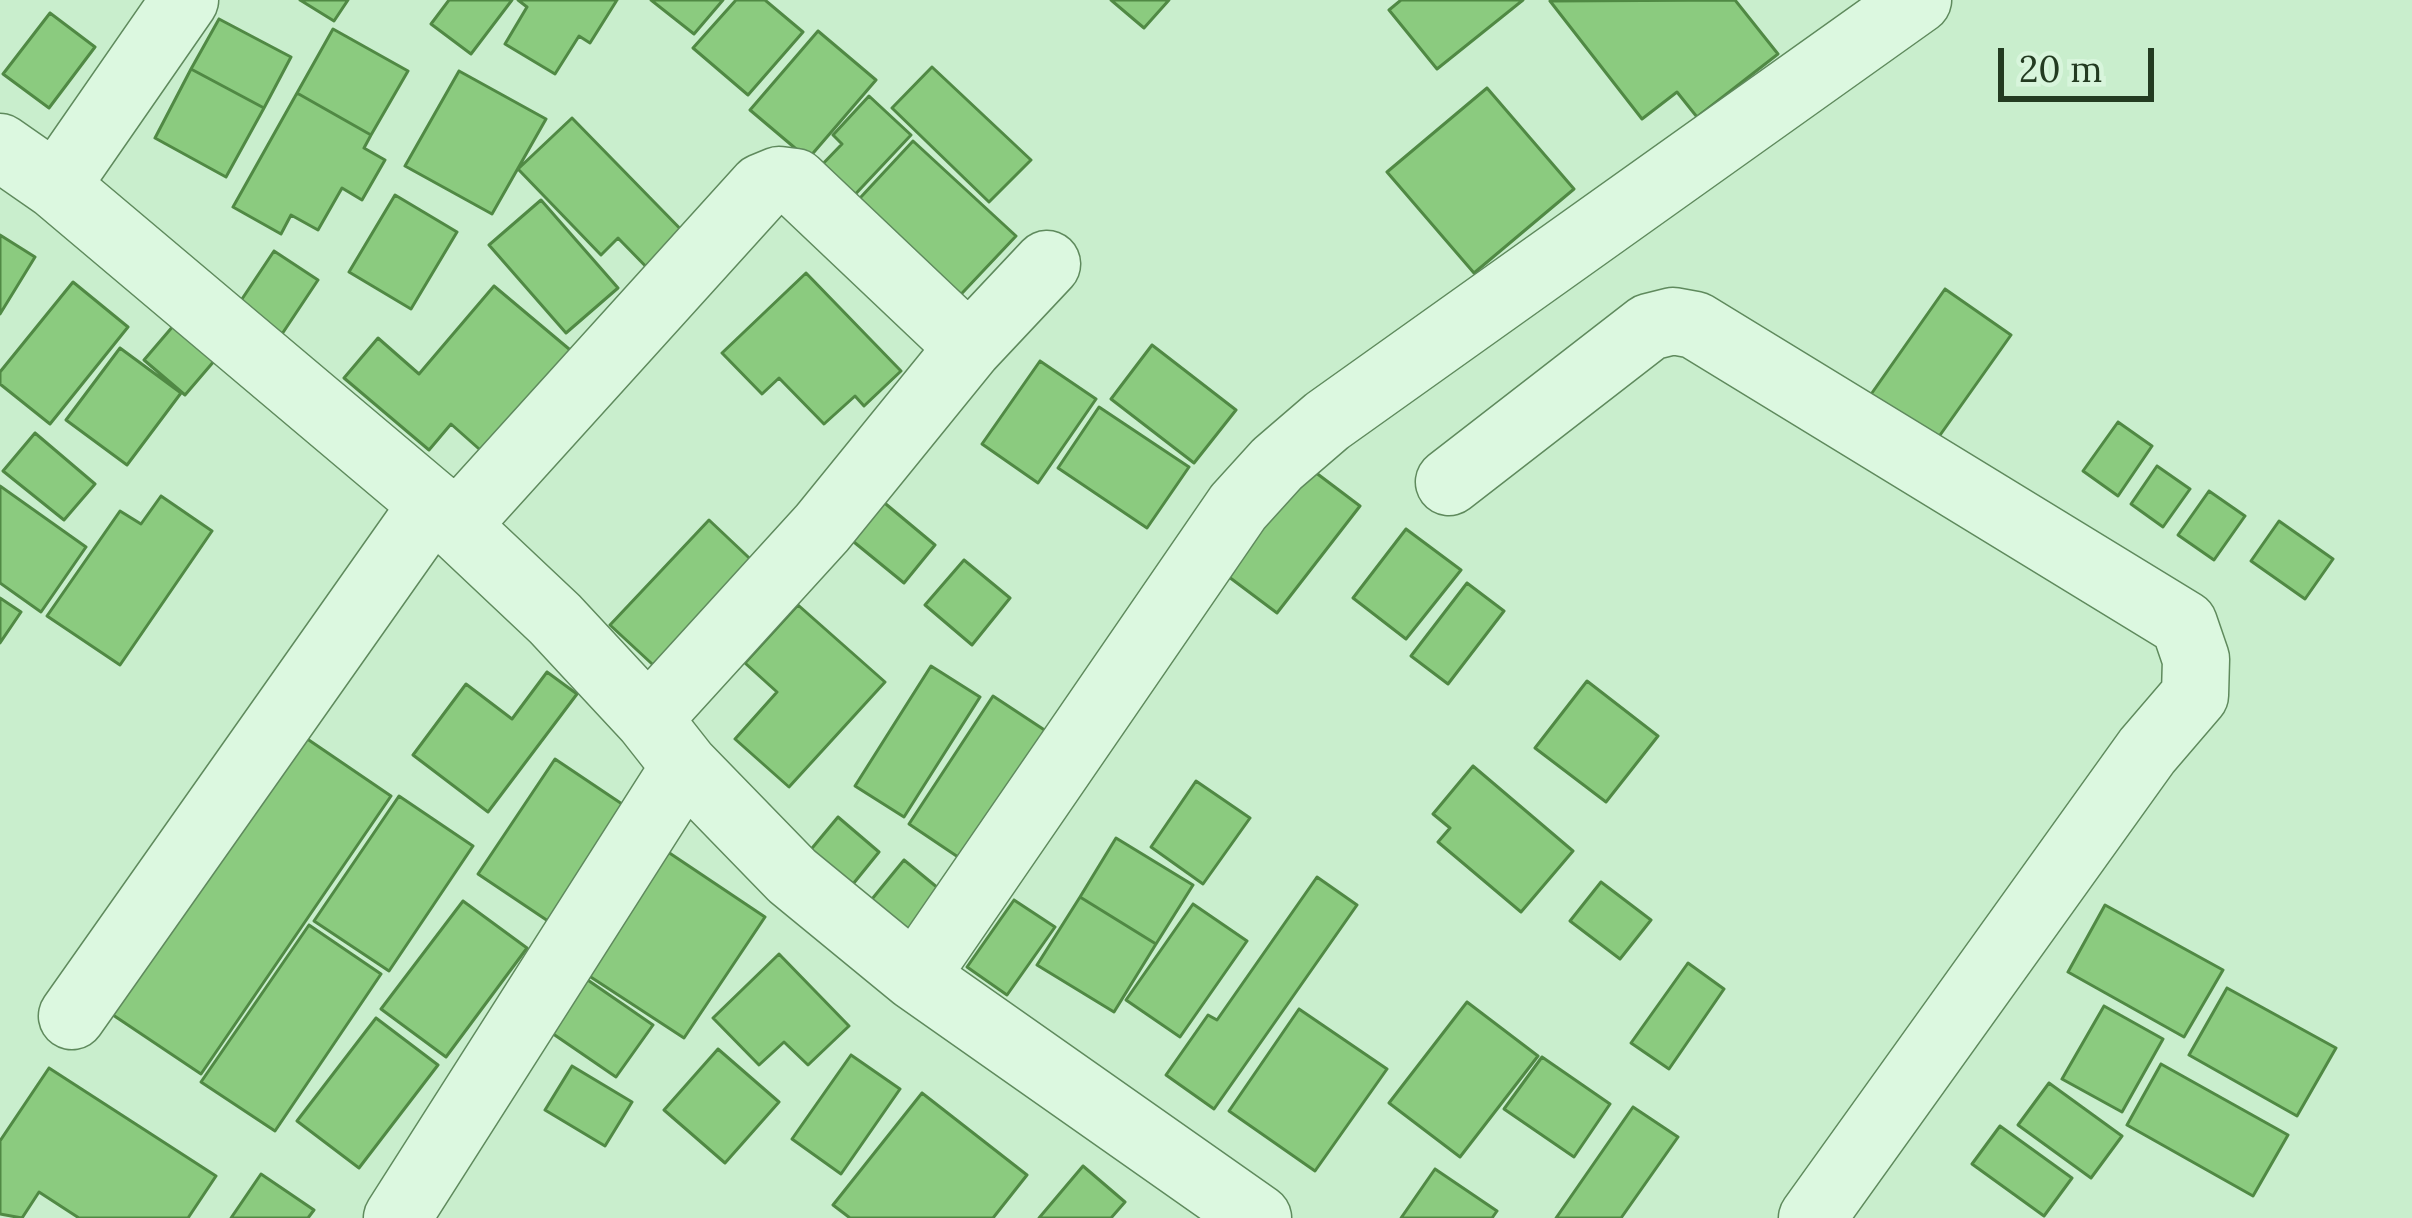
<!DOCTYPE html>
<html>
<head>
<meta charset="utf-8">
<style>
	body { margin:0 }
	#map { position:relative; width:2412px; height:1218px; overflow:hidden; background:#c9eecd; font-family:Lora,serif }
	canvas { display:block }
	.scale { position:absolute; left:1998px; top:48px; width:156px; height:54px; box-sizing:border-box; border:6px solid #233b21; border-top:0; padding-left:15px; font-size:36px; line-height:42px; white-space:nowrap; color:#233b21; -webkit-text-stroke:9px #d8f5dc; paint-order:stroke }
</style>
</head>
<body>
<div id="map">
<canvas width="2412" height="1218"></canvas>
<div class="scale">20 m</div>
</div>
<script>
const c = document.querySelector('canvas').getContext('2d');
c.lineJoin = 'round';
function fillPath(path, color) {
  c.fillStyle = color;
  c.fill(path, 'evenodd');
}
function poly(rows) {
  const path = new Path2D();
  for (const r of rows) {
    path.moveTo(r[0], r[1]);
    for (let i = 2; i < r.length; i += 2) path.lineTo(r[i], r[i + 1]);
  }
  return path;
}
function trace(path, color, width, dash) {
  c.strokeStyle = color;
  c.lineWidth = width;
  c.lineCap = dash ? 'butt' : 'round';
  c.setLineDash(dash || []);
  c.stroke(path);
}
const building = poly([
	[300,0,348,0,334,21,300,0],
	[449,0,512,0,471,54,431,24,449,0],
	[617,0,590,43,579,36,555,74,505,44,527,7,518,0,617,0],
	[651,0,723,0,694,34,651,0],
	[736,0,765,0,803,32,748,95,693,48,736,0],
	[1111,0,1169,0,1144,28,1111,0],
	[1401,0,1523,0,1437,69,1389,10,1401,0],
	[1735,0,1778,54,1697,117,1677,92,1642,119,1550,1,1735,0],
	[50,13,95,47,49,108,3,74,50,13],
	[219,19,291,57,264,108,191,69,219,19],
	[333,29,408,71,371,135,297,93,333,29],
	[818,31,876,80,808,159,750,110,818,31],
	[932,67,1031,160,989,202,892,108,932,67],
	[191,69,264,108,226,177,155,138,191,69],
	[459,71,546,119,492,214,405,166,459,71],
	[1487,88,1574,189,1474,273,1387,172,1487,88],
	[297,93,371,135,364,148,385,160,362,200,342,188,318,230,291,215,281,234,233,207,297,93],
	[869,96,911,135,848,202,815,172,842,144,833,135,869,96],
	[572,118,699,248,662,283,618,238,601,255,518,169,572,118],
	[913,141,1016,236,949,307,847,212,913,141],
	[395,195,457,232,411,309,349,272,395,195],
	[541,200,618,288,566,333,489,245,541,200],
	[0,235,35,257,0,314,0,235],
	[274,251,318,280,282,334,238,305,274,251],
	[806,273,901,371,864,406,855,396,824,424,779,378,762,394,722,353,806,273],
	[73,282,128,327,50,424,0,384,0,372,73,282],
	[494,286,575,354,487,456,451,424,429,450,344,378,378,338,419,374,494,286],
	[1945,289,2011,335,1933,445,1867,400,1945,289],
	[174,325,215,360,185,395,144,360,174,325],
	[1152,345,1236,410,1194,463,1111,399,1152,345],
	[120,348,181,393,127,465,66,420,120,348],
	[1040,361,1096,399,1038,483,982,444,1040,361],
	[1099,407,1189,467,1147,528,1058,468,1099,407],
	[2118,422,2152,446,2118,496,2083,471,2118,422],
	[35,433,95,484,64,520,3,471,35,433],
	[1303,463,1360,506,1277,613,1221,571,1303,463],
	[2157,466,2190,489,2163,527,2131,504,2157,466],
	[0,486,86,547,41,612,0,583,0,486],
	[2209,491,2245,516,2214,560,2178,535,2209,491],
	[161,496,212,531,120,665,47,616,120,511,141,524,161,496],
	[881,500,935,545,904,583,849,538,881,500],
	[709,520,763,571,664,675,610,625,709,520],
	[2279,521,2333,559,2305,599,2251,561,2279,521],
	[1406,529,1461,570,1406,639,1353,598,1406,529],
	[964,560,1010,598,972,645,925,605,964,560],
	[1467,583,1504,611,1448,684,1411,656,1467,583],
	[0,598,21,612,0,643,0,598],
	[798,605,885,682,789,787,735,739,777,692,745,663,798,605],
	[931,666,980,697,904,817,855,786,931,666],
	[547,672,577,694,488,812,413,755,466,684,512,719,547,672],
	[1587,681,1658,736,1606,802,1535,748,1587,681],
	[993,696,1046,731,961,859,909,824,993,696],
	[300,734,391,796,201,1074,110,1013,300,734],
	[555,759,628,808,551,923,478,874,555,759],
	[1473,766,1573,851,1521,912,1438,842,1450,828,1433,814,1473,766],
	[1196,781,1250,818,1203,884,1151,847,1196,781],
	[399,796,473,846,389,971,314,921,399,796],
	[838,817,879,852,840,900,798,865,838,817],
	[1116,838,1193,885,1156,944,1080,897,1116,838],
	[662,848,765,917,684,1038,580,970,662,848],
	[904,860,944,893,902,942,863,910,904,860],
	[1317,877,1357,905,1214,1109,1166,1075,1208,1015,1217,1020,1317,877],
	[1601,882,1651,920,1620,959,1570,921,1601,882],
	[1080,897,1156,944,1114,1012,1037,965,1080,897],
	[1014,900,1055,927,1007,995,967,967,1014,900],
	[463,901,527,948,446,1057,381,1009,463,901],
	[1193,904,1247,941,1180,1037,1126,1000,1193,904],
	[2105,905,2223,970,2184,1037,2068,972,2105,905],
	[309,925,381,974,275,1131,201,1082,309,925],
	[779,954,849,1026,808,1065,784,1042,759,1065,713,1018,779,954],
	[1688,963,1724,989,1669,1069,1631,1043,1688,963],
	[579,974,653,1025,616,1077,543,1027,579,974],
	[2227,988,2336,1048,2297,1116,2189,1055,2227,988],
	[1467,1002,1538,1056,1460,1157,1389,1103,1467,1002],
	[2104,1006,2163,1039,2122,1112,2062,1079,2104,1006],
	[1299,1009,1387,1069,1315,1171,1229,1111,1299,1009],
	[376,1018,438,1065,359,1168,297,1121,376,1018],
	[718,1049,779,1102,725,1163,664,1110,718,1049],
	[851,1055,900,1089,841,1174,792,1139,851,1055],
	[1542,1057,1610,1104,1574,1157,1504,1109,1542,1057],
	[2161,1064,2288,1135,2253,1196,2127,1125,2161,1064],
	[572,1066,632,1102,605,1146,545,1110,572,1066],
	[49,1068,216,1176,188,1218,79,1218,39,1192,22,1218,0,1214,0,1141,49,1068],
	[2049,1083,2122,1136,2091,1178,2018,1125,2049,1083],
	[922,1093,1027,1175,993,1218,850,1218,833,1205,922,1093],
	[1633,1107,1678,1137,1621,1218,1556,1218,1633,1107],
	[2000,1126,2072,1178,2044,1216,1972,1164,2000,1126],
	[1083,1166,1125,1202,1111,1218,1039,1218,1083,1166],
	[1435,1169,1497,1211,1492,1218,1401,1218,1435,1169],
	[261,1174,314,1210,308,1218,231,1218,261,1174]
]);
fillPath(building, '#8bcb7f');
trace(building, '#508944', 3);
const minor = poly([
	[0,147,56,186,433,504,555,619,648,719,685,766,792,876,915,977,1258,1218],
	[56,186,185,0],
	[1449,482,1649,327,1673,321,1695,325,2184,624,2196,659,2195,695,2147,751,1812,1218],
	[456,525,762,187,779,180,795,182,969,347],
	[648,719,822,528,969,347,1047,264],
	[915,977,1238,507,1277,464,1327,421,1918,0],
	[72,1016,433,504],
	[397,1218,685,766]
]);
trace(minor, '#5f8a5d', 69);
trace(minor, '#dcf8e0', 66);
</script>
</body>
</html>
